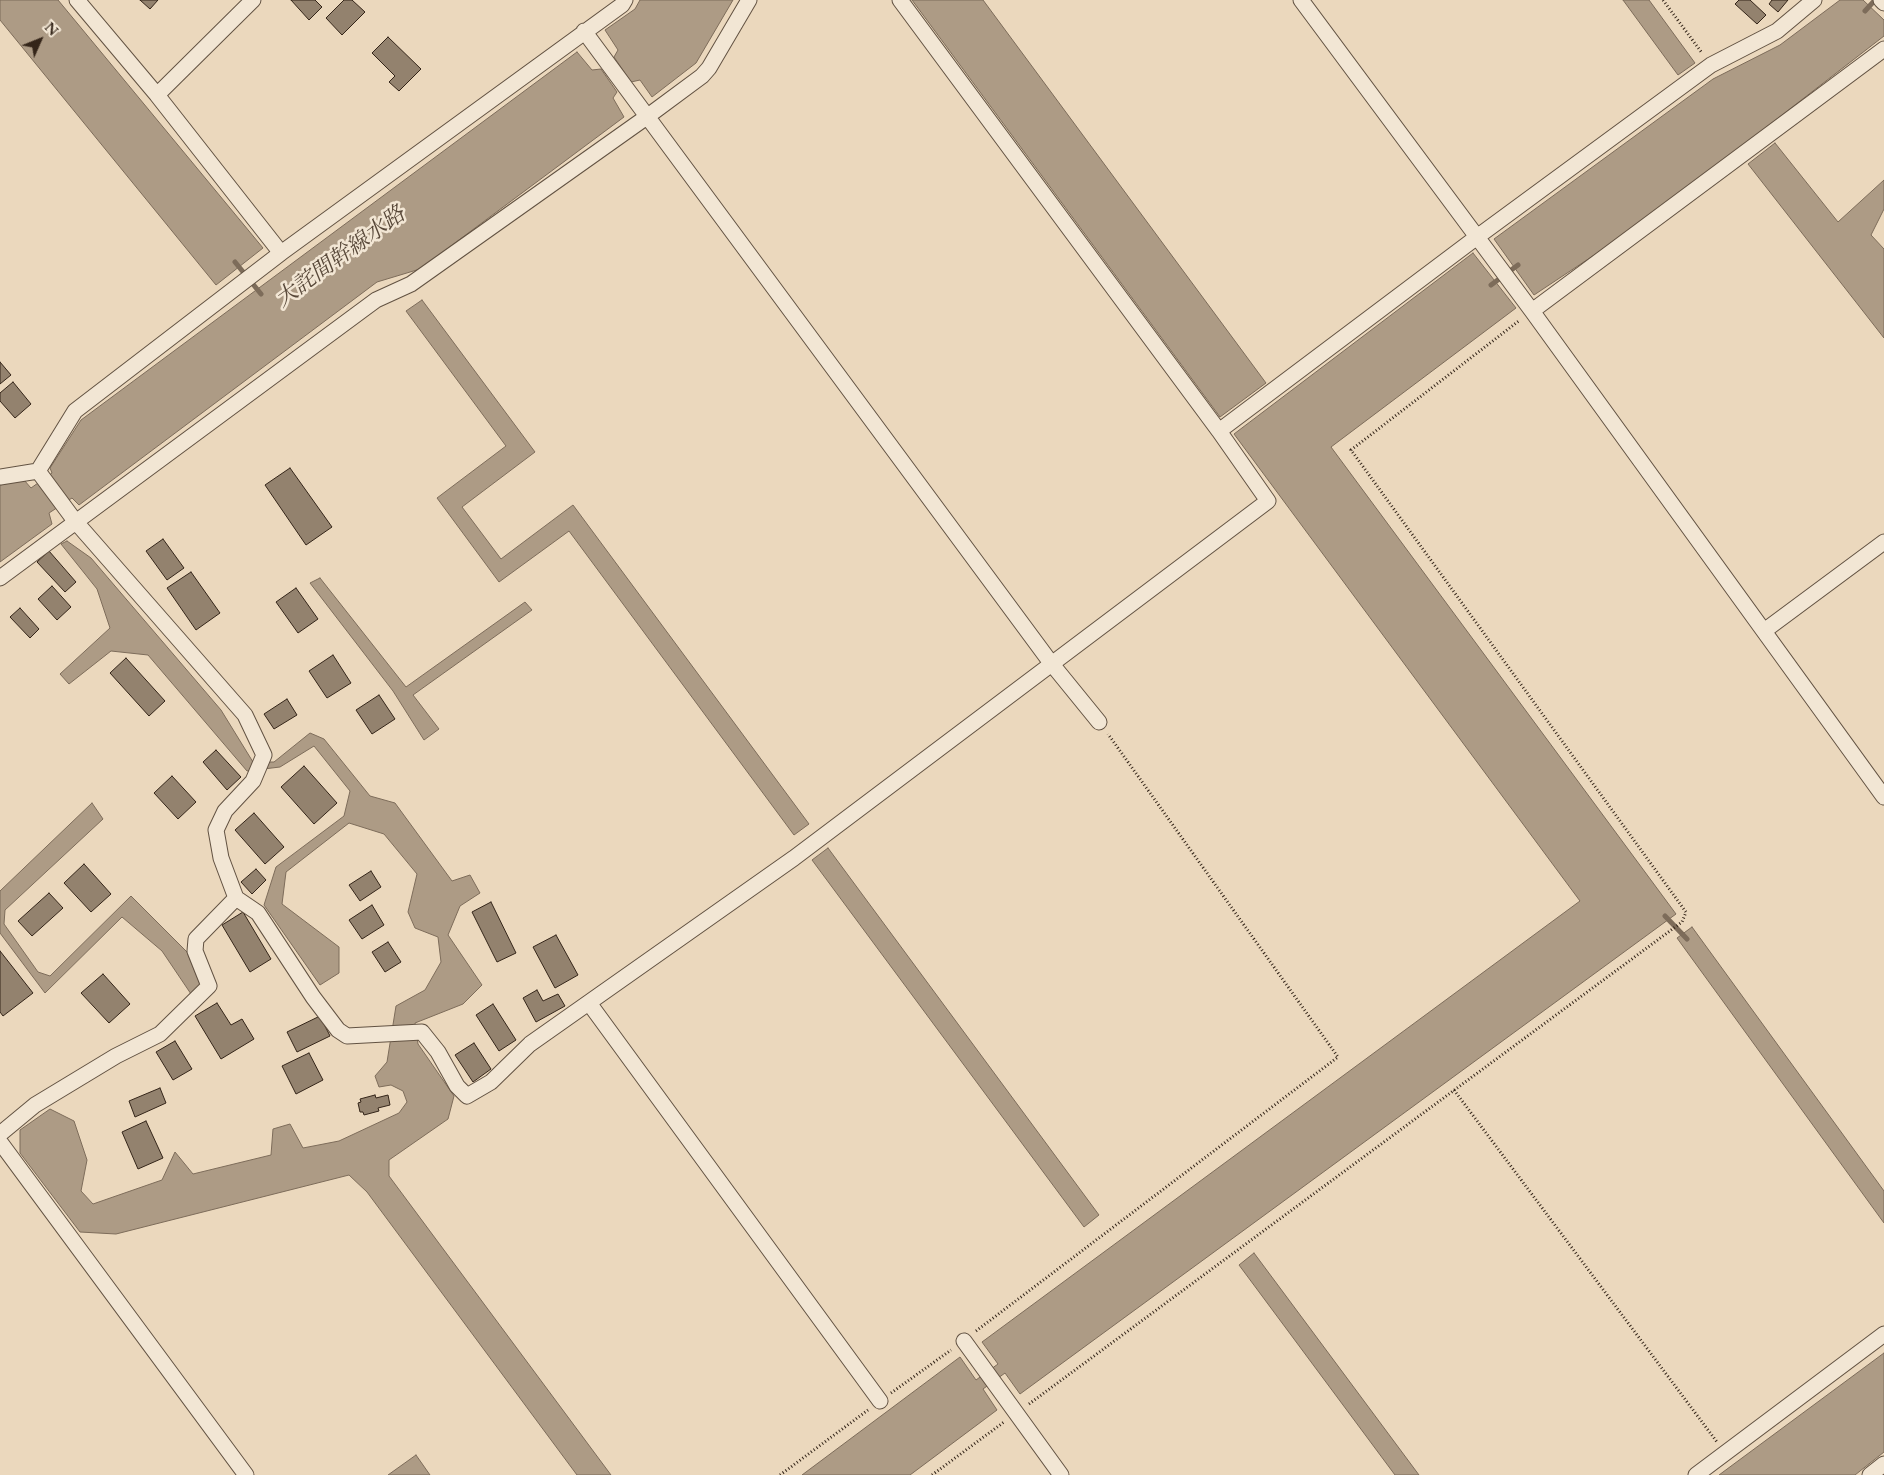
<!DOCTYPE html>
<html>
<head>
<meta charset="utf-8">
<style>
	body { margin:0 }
	#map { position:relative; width:1884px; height:1475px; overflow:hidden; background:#ebd8bd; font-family:Cardo,serif }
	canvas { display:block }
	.north { position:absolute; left:15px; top:15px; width:50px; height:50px; -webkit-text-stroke:4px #f2e6d4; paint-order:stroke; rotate:46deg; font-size:14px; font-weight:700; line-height:20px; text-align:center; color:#342519 }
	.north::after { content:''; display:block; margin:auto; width:18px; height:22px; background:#342519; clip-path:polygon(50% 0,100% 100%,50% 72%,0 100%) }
</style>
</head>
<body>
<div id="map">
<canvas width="1884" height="1475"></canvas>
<div class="north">N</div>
</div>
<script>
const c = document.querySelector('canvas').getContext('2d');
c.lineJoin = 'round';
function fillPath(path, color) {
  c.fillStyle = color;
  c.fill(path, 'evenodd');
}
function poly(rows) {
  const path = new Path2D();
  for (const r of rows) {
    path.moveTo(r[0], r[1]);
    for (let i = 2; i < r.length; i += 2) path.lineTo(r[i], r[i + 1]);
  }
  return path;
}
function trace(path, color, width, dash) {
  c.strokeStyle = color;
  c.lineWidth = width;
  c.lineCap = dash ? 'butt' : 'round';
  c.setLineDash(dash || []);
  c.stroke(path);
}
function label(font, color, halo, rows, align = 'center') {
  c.font = font + ' Cardo,"Noto Serif JP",serif';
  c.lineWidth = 5;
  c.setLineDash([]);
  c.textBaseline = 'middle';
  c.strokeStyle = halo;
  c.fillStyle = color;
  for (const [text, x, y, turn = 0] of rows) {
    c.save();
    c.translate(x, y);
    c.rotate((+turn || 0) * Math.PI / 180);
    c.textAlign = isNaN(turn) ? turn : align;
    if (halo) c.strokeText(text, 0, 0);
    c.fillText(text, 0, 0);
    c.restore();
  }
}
const water = poly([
	[0,0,58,0,263,248,216,285,0,20,0,0],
	[640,0,733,0,696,63,652,97,640,80,631,82,614,57,618,50,605,30,635,9,640,0],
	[912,0,983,0,1266,383,1220,417,912,0],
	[1623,0,1649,0,1695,63,1678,75,1623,0],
	[1840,0,1863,0,1884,20,1884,36,1644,222,1534,295,1494,239,1713,79,1780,45,1840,0],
	[577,52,592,70,601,69,617,92,613,98,624,117,420,269,377,282,79,505,72,498,49,513,52,524,0,562,0,485,24,480,31,488,52,473,50,468,81,420,577,52],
	[1775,143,1838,222,1884,180,1884,209,1871,235,1884,249,1884,338,1748,164,1775,143],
	[1473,253,1516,308,1331,447,1676,914,1020,1394,1005,1373,983,1389,997,1410,910,1475,802,1475,960,1357,976,1380,998,1364,982,1342,1580,901,1234,434,1473,253],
	[422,300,535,452,462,507,501,559,573,505,809,824,794,835,569,531,499,582,437,498,506,446,406,311,422,300],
	[67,541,91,558,221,710,253,762,274,762,310,733,324,739,370,796,395,803,452,881,470,875,480,893,460,906,448,935,482,985,463,1004,415,1023,418,1044,454,1096,448,1119,389,1160,389,1176,611,1475,577,1475,367,1192,349,1175,116,1234,80,1232,20,1153,20,1130,50,1109,74,1121,87,1160,81,1191,93,1204,162,1180,175,1152,193,1174,271,1155,273,1129,290,1124,303,1148,339,1141,399,1113,407,1102,403,1091,391,1085,379,1087,375,1076,387,1062,396,1006,425,990,441,962,438,937,415,928,408,912,417,874,384,834,349,823,286,872,282,904,339,947,339,973,320,985,264,905,276,867,344,816,350,791,314,746,280,767,247,771,148,655,111,651,69,684,60,674,110,628,97,589,61,544,67,541],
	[320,578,406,687,525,602,532,610,413,695,439,729,424,740,393,691,310,583,320,578],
	[92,803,103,819,5,910,4,924,38,972,50,976,131,896,187,952,200,984,191,994,162,951,122,917,45,993,0,933,0,891,92,803],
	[828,848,1099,1215,1084,1227,812,860,828,848],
	[1692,927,1884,1191,1884,1223,1677,938,1692,927],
	[1254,1253,1419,1475,1395,1475,1239,1265,1254,1253],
	[1884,1353,1884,1452,1855,1475,1719,1475,1884,1353],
	[416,1455,430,1475,388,1475,416,1455]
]);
fillPath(water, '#ad9b85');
trace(water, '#7d6c5a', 1);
trace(poly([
	[1865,11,1875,0],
	[235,262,261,294],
	[1491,285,1518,265],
	[1665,916,1687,939]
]), '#7d6c5a', 5);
const building = poly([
	[140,0,158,0,150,9,140,0],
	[291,0,315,0,322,7,309,20,291,0],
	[344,0,352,0,365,12,342,35,326,18,344,0],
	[1739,0,1750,0,1766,15,1757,24,1735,4,1739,0],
	[1772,0,1788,0,1778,12,1769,4,1772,0],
	[388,37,421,69,399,91,389,82,395,76,372,53,388,37],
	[0,362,11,375,0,384,0,362],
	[13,382,31,404,15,418,0,401,0,393,13,382],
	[290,468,332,527,306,545,265,485,290,468],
	[163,539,184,568,167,580,146,551,163,539],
	[49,551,76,582,65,592,37,562,49,551],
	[191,572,220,613,196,630,167,588,191,572],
	[52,586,71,607,57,620,38,599,52,586],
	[296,588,318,619,298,633,276,602,296,588],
	[20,608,39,629,30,638,10,617,20,608],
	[333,655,351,683,327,698,309,671,333,655],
	[126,658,165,701,149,716,110,673,126,658],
	[379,695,395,719,372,734,356,710,379,695],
	[287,699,297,715,274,729,264,714,287,699],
	[216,750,241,777,227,790,203,762,216,750],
	[304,766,337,803,314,824,281,787,304,766],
	[172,776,196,802,178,819,154,793,172,776],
	[254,813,284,847,265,864,235,830,254,813],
	[84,864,111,894,91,912,64,883,84,864],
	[256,869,266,880,252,894,241,882,256,869],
	[371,871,381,887,360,901,349,885,371,871],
	[49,893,63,908,32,936,18,921,49,893],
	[491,902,516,953,497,962,472,912,491,902],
	[372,905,384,925,362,939,349,920,372,905],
	[243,912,271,959,250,972,222,925,243,912],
	[556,935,578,975,555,988,533,947,556,935],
	[388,942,401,962,385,972,372,952,388,942],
	[0,951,33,993,3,1016,0,1012,0,951],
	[103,974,130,1004,109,1023,81,993,103,974],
	[537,990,543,1001,558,994,565,1006,536,1022,523,998,537,990],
	[217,1003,231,1025,242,1019,254,1039,221,1059,195,1016,217,1003],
	[493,1004,516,1040,499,1051,476,1015,493,1004],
	[320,1016,330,1036,297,1052,287,1032,320,1016],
	[175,1041,192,1069,173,1080,156,1052,175,1041],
	[474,1043,491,1069,473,1082,455,1055,474,1043],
	[309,1053,323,1080,296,1094,282,1066,309,1053],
	[160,1088,166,1103,135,1117,129,1101,160,1088],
	[375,1095,376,1098,388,1095,390,1105,378,1108,379,1111,364,1115,363,1112,360,1112,358,1103,361,1102,360,1099,375,1095],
	[146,1121,163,1158,138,1169,122,1132,146,1121]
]);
fillPath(building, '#93826e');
trace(building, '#342519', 1);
const street = poly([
	[77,0,157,95],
	[253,0,157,95,281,253],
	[900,0,1219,431],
	[1301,0,1532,311,1884,797],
	[1881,0,1884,3],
	[584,31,1051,663,1099,722],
	[1532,311,1884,49],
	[38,471,75,521,245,715,264,755,253,781,225,811,216,830,221,858,236,898,258,913,313,997,338,1030,347,1036,422,1032,438,1052,457,1086,467,1096,491,1082,530,1044,794,858,1268,501,1219,431,1477,237,1711,65,1777,31,1814,0],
	[0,477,38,471,75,411,281,253,622,5,625,0],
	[0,578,376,300,411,284,648,116,702,76,709,68,749,0],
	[1764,631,1884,542],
	[589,1003,880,1401],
	[0,1134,35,1105,116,1056,160,1034,209,986,195,951,196,939,236,898],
	[0,1142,246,1475],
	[964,1341,1061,1475],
	[1696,1475,1884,1334],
	[1870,1475,1884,1464]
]);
trace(street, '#625242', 17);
trace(poly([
	[1663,0,1702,53],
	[1454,1090,1717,1442],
	[976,1331,1338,1057,1108,734],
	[891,1393,951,1350],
	[1029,1404,1682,922,1686,912,1351,450,1520,320],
	[780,1475,868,1410],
	[932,1475,1004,1422]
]), '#342519', 3, [1, 2.5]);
trace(street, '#f2e6d4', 15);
label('italic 22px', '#584839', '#f2e6d4', [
	["大詫間幹線水路",341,258,-36]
]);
</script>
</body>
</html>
